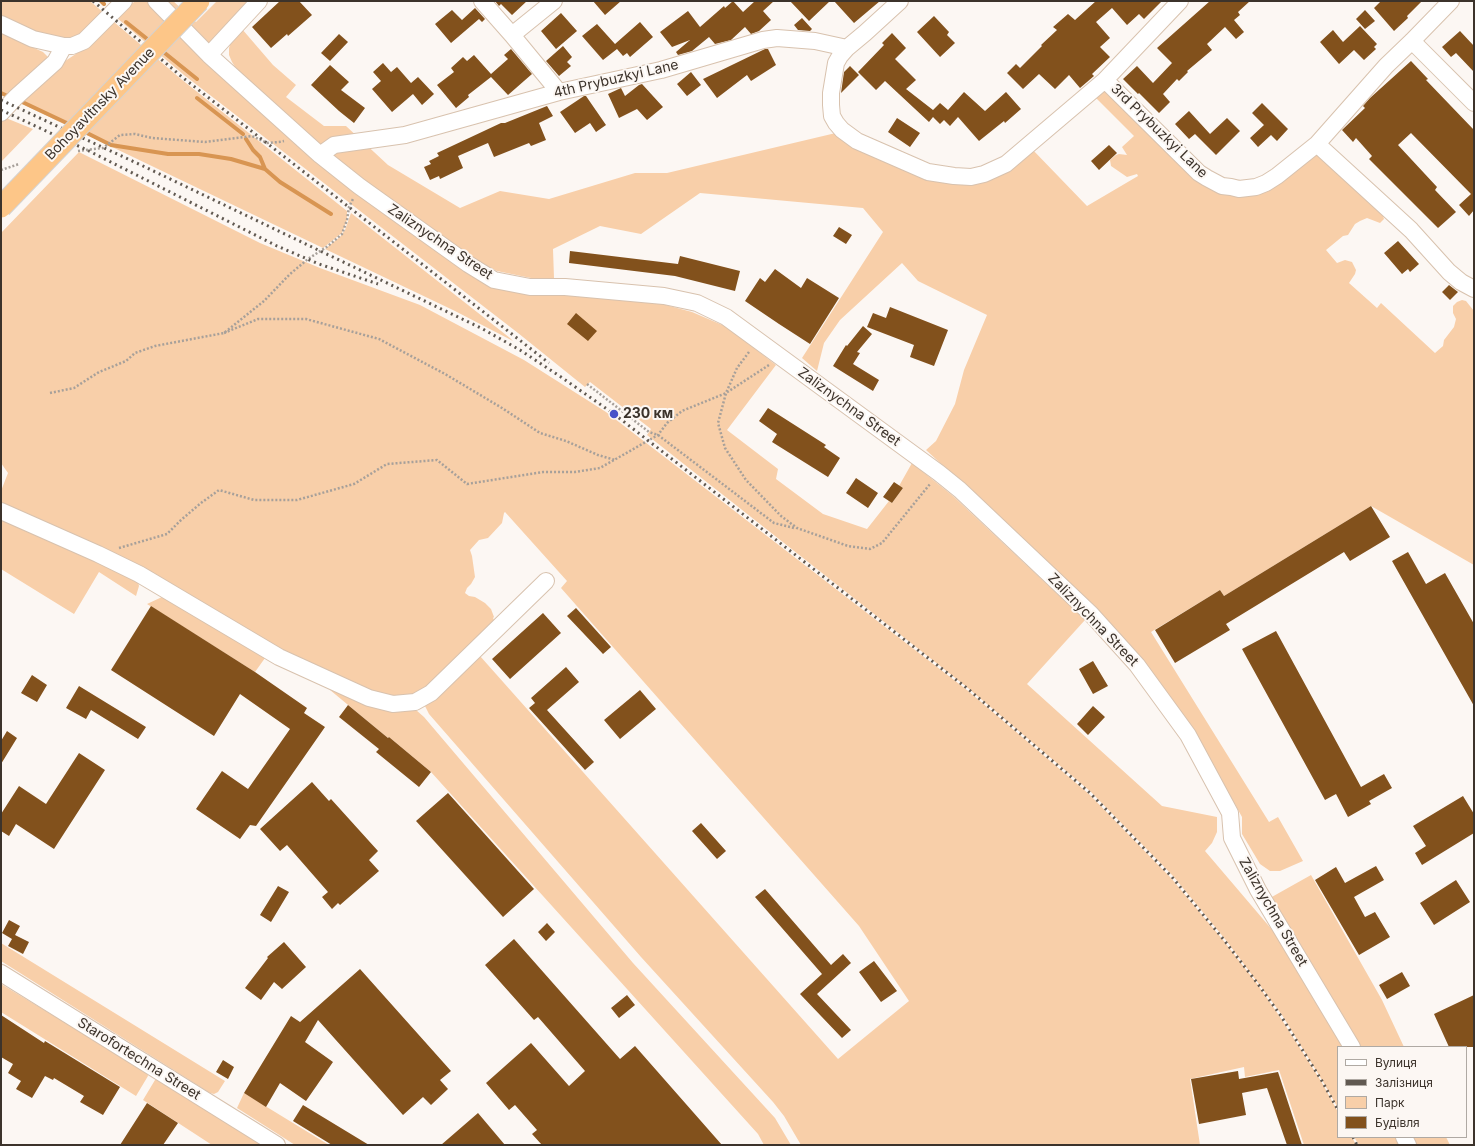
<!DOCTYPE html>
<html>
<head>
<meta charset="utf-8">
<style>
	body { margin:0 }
	#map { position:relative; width:1475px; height:1146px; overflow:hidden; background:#fcf7f3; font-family:Inter,sans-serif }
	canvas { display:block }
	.frame { position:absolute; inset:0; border:2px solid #3c332b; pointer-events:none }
	.legend { position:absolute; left:1337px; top:1046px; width:130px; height:92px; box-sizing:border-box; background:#fcf7f3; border:1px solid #afa9a3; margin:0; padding:5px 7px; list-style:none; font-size:12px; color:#3c332b }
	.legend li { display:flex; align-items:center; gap:8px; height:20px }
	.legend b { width:20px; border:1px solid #afa9a3 }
</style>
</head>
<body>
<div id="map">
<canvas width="1475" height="1146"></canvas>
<div class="frame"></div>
<ul class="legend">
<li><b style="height:5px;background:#fff"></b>Вулиця</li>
<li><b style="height:5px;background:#615951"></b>Залізниця</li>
<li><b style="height:11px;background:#f8cfa9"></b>Парк</li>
<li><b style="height:11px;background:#82511c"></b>Будівля</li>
</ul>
</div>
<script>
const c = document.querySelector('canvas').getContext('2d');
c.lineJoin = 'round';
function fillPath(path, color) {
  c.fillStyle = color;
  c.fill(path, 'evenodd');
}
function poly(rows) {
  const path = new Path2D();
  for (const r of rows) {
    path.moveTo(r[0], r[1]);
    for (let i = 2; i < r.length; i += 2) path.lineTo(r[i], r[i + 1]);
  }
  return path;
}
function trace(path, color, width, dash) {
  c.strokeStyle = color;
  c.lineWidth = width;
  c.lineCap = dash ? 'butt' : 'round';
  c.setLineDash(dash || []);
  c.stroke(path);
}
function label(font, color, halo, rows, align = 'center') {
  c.font = font + ' Inter,sans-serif';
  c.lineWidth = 4;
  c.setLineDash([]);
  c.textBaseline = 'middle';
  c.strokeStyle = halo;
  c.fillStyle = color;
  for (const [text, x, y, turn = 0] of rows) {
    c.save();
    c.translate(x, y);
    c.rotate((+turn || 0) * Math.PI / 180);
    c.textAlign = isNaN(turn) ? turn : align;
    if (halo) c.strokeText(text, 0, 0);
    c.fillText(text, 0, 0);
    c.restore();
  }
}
fillPath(poly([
	[1,1,90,1,104,13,88,31,62,42,1,19],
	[136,1,150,1,219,75,315,161,494,288,530,295,566,295,662,304,692,312,727,327,776,365,727,430,778,469,776,479,823,514,867,529,889,501,892,503,903,488,899,486,912,463,953,496,1085,620,1027,684,1162,806,1217,817,1217,832,1212,843,1205,851,1274,932,1343,1047,1338,1047,1338,1108,1322,1080,1282,1015,1225,939,1173,876,1091,792,968,688,647,435,651,429,590,382,585,387,518,333,184,75,117,18,129,5],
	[163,1,173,1,196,22,217,1,251,1,209,45],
	[114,22,181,79,347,211,347,220,342,233,338,236,323,248,16,101,47,73,97,40],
	[242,29,273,65,296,85,286,97,324,126,346,126,388,165,460,208,500,191,549,199,635,173,667,173,840,132,953,180,1031,148,1087,206,1138,176,1137,174,1127,177,1111,166,1110,160,1116,155,1119,154,1127,155,1122,147,1134,136,1093,95,1103,91,1109,90,1197,174,1239,191,1314,151,1382,213,1384,219,1380,223,1367,218,1360,221,1355,224,1348,235,1343,236,1326,250,1337,263,1345,260,1352,262,1356,270,1355,274,1349,283,1377,308,1381,303,1435,353,1443,346,1444,340,1454,327,1456,319,1453,313,1453,306,1457,302,1462,300,1466,301,1474,311,1474,565,1371,506,1224,596,1220,590,1151,632,1269,822,1278,817,1303,861,1280,871,1270,871,1260,864,1242,834,1242,817,1194,731,1142,659,1096,607,926,450,936,441,955,404,964,370,987,315,918,281,902,263,840,320,824,343,817,371,802,358,883,232,863,208,700,193,641,234,600,226,553,249,554,278,531,278,497,271,472,258,368,184,323,149,241,76,232,62,229,55,229,48,231,42],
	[1,33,43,52,51,60,11,98,1,94],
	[1,116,33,129,1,162],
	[79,152,260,243,320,268,420,305,524,360,606,412,967,690,1089,794,1171,878,1223,940,1258,985,1280,1017,1321,1081,1338,1112,1338,1137,1352,1137,1356,1145,1304,1145,1279,1070,1245,1077,1244,1067,1190,1079,1200,1145,801,1145,784,1116,773,1102,641,957,429,714,425,706,426,702,480,656,838,1059,909,1001,859,926,561,588,567,581,505,512,504,513,502,523,488,538,479,540,470,550,472,556,475,577,471,584,467,588,465,593,469,596,475,597,485,603,491,609,494,617,493,618,494,620,427,689,410,698,372,694,283,653,1,507,1,491,8,473,1,463,1,233],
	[351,213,510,338,513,341,455,311,325,249,340,237,345,230],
	[1,520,137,578,139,586,136,596,99,572,74,614,1,569],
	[162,597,169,597,265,658,255,672,147,604],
	[330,690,368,703,416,710,424,717,633,963,775,1118,791,1145,764,1145,758,1134,431,772,389,737,388,738],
	[1311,875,1382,1000,1404,1047,1360,1047,1270,898],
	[1,943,225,1081,218,1092,214,1094,210,1093,1,961],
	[1,984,147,1072,148,1076,136,1096,1,1012],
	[158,1079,263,1145,212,1145,143,1100,155,1080],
	[244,1093,329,1145,295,1145,237,1108],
	[1354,1137,1396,1137,1400,1145,1359,1145],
	[1411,1137,1446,1137,1450,1145,1415,1145]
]), '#f8cfa9');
trace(poly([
	[101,1,104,4],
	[126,22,151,42],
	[161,50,197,79],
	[1,93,12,98],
	[197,98,243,134],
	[18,100,71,125],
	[83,131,111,145,168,154,199,154,231,159,265,169],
	[246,139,253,150,260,157,265,169,280,182,331,214]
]), '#d89552', 4);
fillPath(poly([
	[280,1,299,1,312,15,288,36,287,34,271,48,252,27],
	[495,1,527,1,512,15,501,4,499,6],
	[593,1,621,1,605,15],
	[733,1,743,12,755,1,774,1,763,11,771,20,759,31,751,34,745,27,731,40,715,44,709,37,692,51,678,55,676,52,690,40,672,47,660,32,688,11,700,27,724,6,725,8],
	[790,1,830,1,809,21],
	[834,1,880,1,854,23],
	[1096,1,1162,1,1144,19,1139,14,1127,25,1112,8,1096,22,1110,38,1100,47,1110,57,1092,74,1094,76,1080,88,1069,75,1055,89,1039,74,1023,89,1007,73,1016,64,1020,68,1042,46,1041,45,1057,30,1053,27,1068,14,1075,20],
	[1210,1,1250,1,1238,12,1240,15,1234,20,1244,32,1236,39,1225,27,1207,44,1212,50,1187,71,1188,72,1179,81,1177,79,1163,94,1170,102,1159,113,1139,93,1138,94,1123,79,1137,66,1153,83,1172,63,1157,48],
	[1381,1,1422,1,1407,16,1408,18,1394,31,1374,8],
	[475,8,485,19,482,22,479,19,451,43,435,24,452,10,462,20],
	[1365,10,1375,21,1365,29,1356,19],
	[561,13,577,31,556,49,541,31],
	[934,16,949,32,947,35,955,43,940,57,917,32],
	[802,18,812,29,810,31,798,30,794,25],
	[640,22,653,37,630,57,627,53,623,56,617,49,603,60,582,36,597,24,615,44],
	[1360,26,1377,44,1374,47,1376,49,1364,60,1354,50,1339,64,1320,42,1333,30,1343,42],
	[1460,31,1474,46,1474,72,1456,53,1451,57,1442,47],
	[892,33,906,48,895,59,916,80,906,89,933,110,940,103,948,110,964,92,985,111,1006,92,1021,109,1005,123,1004,121,979,141,958,117,950,126,944,120,940,124,933,117,929,122,885,81,876,90,858,72,884,45,882,43],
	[339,34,348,42,330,61,321,53],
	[563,46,572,57,567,62,571,66,559,76,546,61],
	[511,49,532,74,508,95,491,77,468,95,469,97,456,108,437,85,454,72,451,68,463,57,467,61,474,55,491,74,508,59,504,55],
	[765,49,768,49,776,65,751,81,747,75,717,98,703,79],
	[1411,61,1428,79,1426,80,1474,130,1474,210,1469,216,1459,205,1471,194,1411,133,1398,145,1437,187,1435,190,1456,212,1438,228,1369,159,1372,156,1356,138,1353,142,1342,130,1365,108,1363,106,1370,98],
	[383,63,391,72,397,67,411,83,418,77,434,94,422,105,413,94,392,112,372,89,381,81,373,72],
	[330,65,349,82,341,90,365,108,354,123,339,111,311,85],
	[850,66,859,75,841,93,844,72],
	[691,72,701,85,687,96,677,84],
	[642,84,663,107,647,120,637,109,619,118,608,94,621,88,625,96,639,85],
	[584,96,586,96,606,125,596,132,590,123,575,133,560,112],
	[1262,103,1288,129,1277,141,1271,135,1258,147,1250,138,1264,125,1252,113],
	[547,106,553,116,539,123,546,140,531,146,529,143,494,157,488,143,458,156,463,168,440,179,439,176,430,180,424,167,431,164,429,161,439,156,437,153,501,123,505,123],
	[1189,111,1210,134,1227,118,1240,131,1216,155,1195,134,1189,139,1175,124],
	[897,118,920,133,910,147,888,132],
	[1109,145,1117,153,1099,170,1091,161],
	[839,227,852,235,846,244,833,236],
	[1398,241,1419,264,1410,272,1408,269,1402,274,1384,253],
	[570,251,678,264,680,256,740,271,735,291,675,276,569,263],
	[775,269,801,288,807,278,839,298,810,344,779,324,745,301,760,278,765,282],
	[1449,285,1458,292,1450,300,1442,292],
	[890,307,948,330,934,366,910,357,914,345,867,327,873,313,886,318],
	[576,313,597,331,588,341,567,324],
	[863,326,872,334,857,352,860,353,853,364,879,380,873,391,833,366,846,345,847,346],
	[768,408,826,445,824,447,840,458,828,477,772,442,777,434,759,421],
	[856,478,878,493,868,508,846,493],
	[894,482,903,488,892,503,883,497],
	[1371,506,1390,537,1350,561,1344,552,1226,624,1230,630,1175,663,1155,630,1220,590,1224,596],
	[1408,552,1426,584,1445,573,1474,624,1474,706,1392,561],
	[151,606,255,672,307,708,304,713,325,727,256,826,250,825,240,839,196,809,222,771,248,789,290,729,240,694,214,736,111,670],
	[576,608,611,647,603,654,567,616],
	[543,613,561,633,510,679,492,659],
	[1276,631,1361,787,1384,774,1392,788,1369,801,1371,804,1348,817,1336,794,1325,800,1242,649],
	[1093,661,1108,686,1093,694,1079,669],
	[566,667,579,682,547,710,594,762,585,770,529,708,535,703,531,698],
	[32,675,47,685,37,702,21,693],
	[79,686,146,727,138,739,91,710,86,719,66,708],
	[640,690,656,709,620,739,604,720],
	[348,705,388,738,389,737,431,772,419,787,376,752,379,749,339,717],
	[1093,706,1105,717,1088,735,1077,724],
	[7,731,17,738,1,764,1,741],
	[79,753,105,770,54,849,16,824,9,836,1,831,1,814,19,786,46,804],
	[312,782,329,801,331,799,378,851,369,860,379,871,340,905,338,903,332,909,322,897,328,892,287,845,280,851,260,829],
	[448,793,534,889,503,917,416,821],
	[1463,796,1474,814,1474,833,1422,865,1415,853,1426,846,1413,826],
	[701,823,726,851,717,859,692,831],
	[1376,866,1384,880,1354,897,1365,917,1375,912,1390,937,1359,955,1315,880,1336,867,1345,883],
	[1456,880,1470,902,1434,925,1420,903],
	[278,886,289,892,271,922,260,915],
	[765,889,831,965,843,954,851,963,817,994,851,1030,842,1038,800,994,822,974,755,897],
	[9,920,20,926,15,935,29,942,23,954,8,946,12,939,2,933],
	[547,923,555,932,546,941,538,932],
	[514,939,620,1059,635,1046,722,1145,542,1145,532,1134,537,1130,515,1105,509,1110,486,1083,531,1043,569,1086,585,1071,538,1017,534,1020,485,965],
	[284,942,306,967,282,989,274,982,261,1000,245,988,268,958,267,957],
	[874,961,897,991,881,1002,859,972],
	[360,969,451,1071,440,1080,448,1089,431,1105,423,1097,403,1115,318,1020,305,1042,333,1062,306,1101,280,1083,266,1107,244,1093,291,1016,300,1022],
	[1402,972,1410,986,1387,999,1379,985],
	[627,995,635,1005,619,1018,611,1008],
	[1474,995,1474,1047,1449,1047,1434,1014],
	[1,1015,44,1043,45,1041,120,1087,103,1115,80,1102,84,1096,54,1078,53,1080,45,1076,32,1098,16,1089,21,1081,8,1073,13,1064,1,1057],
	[223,1060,234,1067,228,1079,216,1072],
	[1238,1071,1239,1079,1278,1072,1302,1145,1287,1145,1267,1088,1242,1093,1246,1115,1199,1124,1191,1079],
	[147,1103,178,1123,163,1145,120,1145],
	[303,1105,369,1145,332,1145,293,1121],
	[478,1113,505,1145,441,1145]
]), '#82511c');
const minor = poly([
	[156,1,209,55,320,155,359,186,468,264,494,280,530,287,565,287,664,296,697,303,726,317,939,473,960,490,1091,614,1137,665,1188,735,1230,813,1232,838,1258,890,1352,1047],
	[482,1,512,35,559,92],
	[1,24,33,39,64,46,72,46,84,41,124,1],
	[512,35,554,1],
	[1412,41,1474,103],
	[847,48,840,56,836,63,831,93,831,105,832,116,836,123,842,130,857,141,928,172,954,176,971,177,984,174,1006,164,1105,80,1180,1],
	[209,55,259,1],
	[1105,80,1199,173,1207,178,1222,186,1231,187,1239,189,1256,187,1266,183,1277,176,1317,144,1386,66,1412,41,1451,1],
	[1,113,16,97,55,62,64,46],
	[1317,144,1411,230,1449,272,1461,282,1474,289],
	[320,155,334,145,405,135,559,92,661,70,763,40,777,38,815,41,847,48,865,33,900,1],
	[1,511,98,554,139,574,279,657,369,698,393,704,415,702,431,693,546,581],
	[1,973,277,1145],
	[1404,1137,1408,1145]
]);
trace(minor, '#d8c2ae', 18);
trace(poly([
	[78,151,103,148,120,135,135,134,152,138,205,142,252,136,267,143,279,142,284,141],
	[1,170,19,164],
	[224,333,258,319,306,319,379,339,445,374,502,408,540,433,566,441,598,455,615,460],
	[749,352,737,368,726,393,718,423,725,448,746,480,781,516,797,528,848,546,870,549,882,543,930,484],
	[587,384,649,432,658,435,774,523,794,528],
	[50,393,74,388,99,372,126,361,135,353,155,346,224,333,264,301,290,274,308,259,328,246,342,234,347,220,349,207,353,199],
	[119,548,167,534,181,520,201,503,219,490,254,500,297,500,354,484,387,464,437,460,467,484,543,472,575,472,600,468,658,435,667,423,682,411,726,393,769,365]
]), '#a7a09a', 2.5, [2, 2]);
trace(minor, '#fff', 16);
trace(poly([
	[93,1,182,77,549,363],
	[1,100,143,166,481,328,520,350,561,377,614,414,968,689,1090,793,1172,877,1224,940,1258,984,1281,1016,1322,1081,1338,1110],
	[1,110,87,150,277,246,319,264,378,284],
	[1353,1137,1357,1145]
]), '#615951', 3, [2, 4]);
const majorBridge = poly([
	[1,207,199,1]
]);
trace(majorBridge, '#d4d2d0', 23, []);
trace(majorBridge, '#fdc688', 21);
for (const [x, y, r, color] of [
	[614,414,5,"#4953c8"]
]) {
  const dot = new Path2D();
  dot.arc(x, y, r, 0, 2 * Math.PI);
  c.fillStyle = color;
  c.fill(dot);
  trace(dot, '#fcf7f3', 1.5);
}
label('14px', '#3c332b', '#fcf7f3', [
	["4th Prybuzkyi Lane",616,79,-13],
	["Bohoyavltnsky Avenue",100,104,-46],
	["3rd Prybuzkyi Lane",1159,131,44],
	["Zaliznychna Street",440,242,34],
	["Zaliznychna Street",849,407,36],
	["Zaliznychna Street",1093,620,46],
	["Zaliznychna Street",1273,912,60],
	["Starofortechna Street",139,1059,32]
]);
label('bold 14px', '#3c332b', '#fcf7f3', [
	["230 км",623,414]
], 'left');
</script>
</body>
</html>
